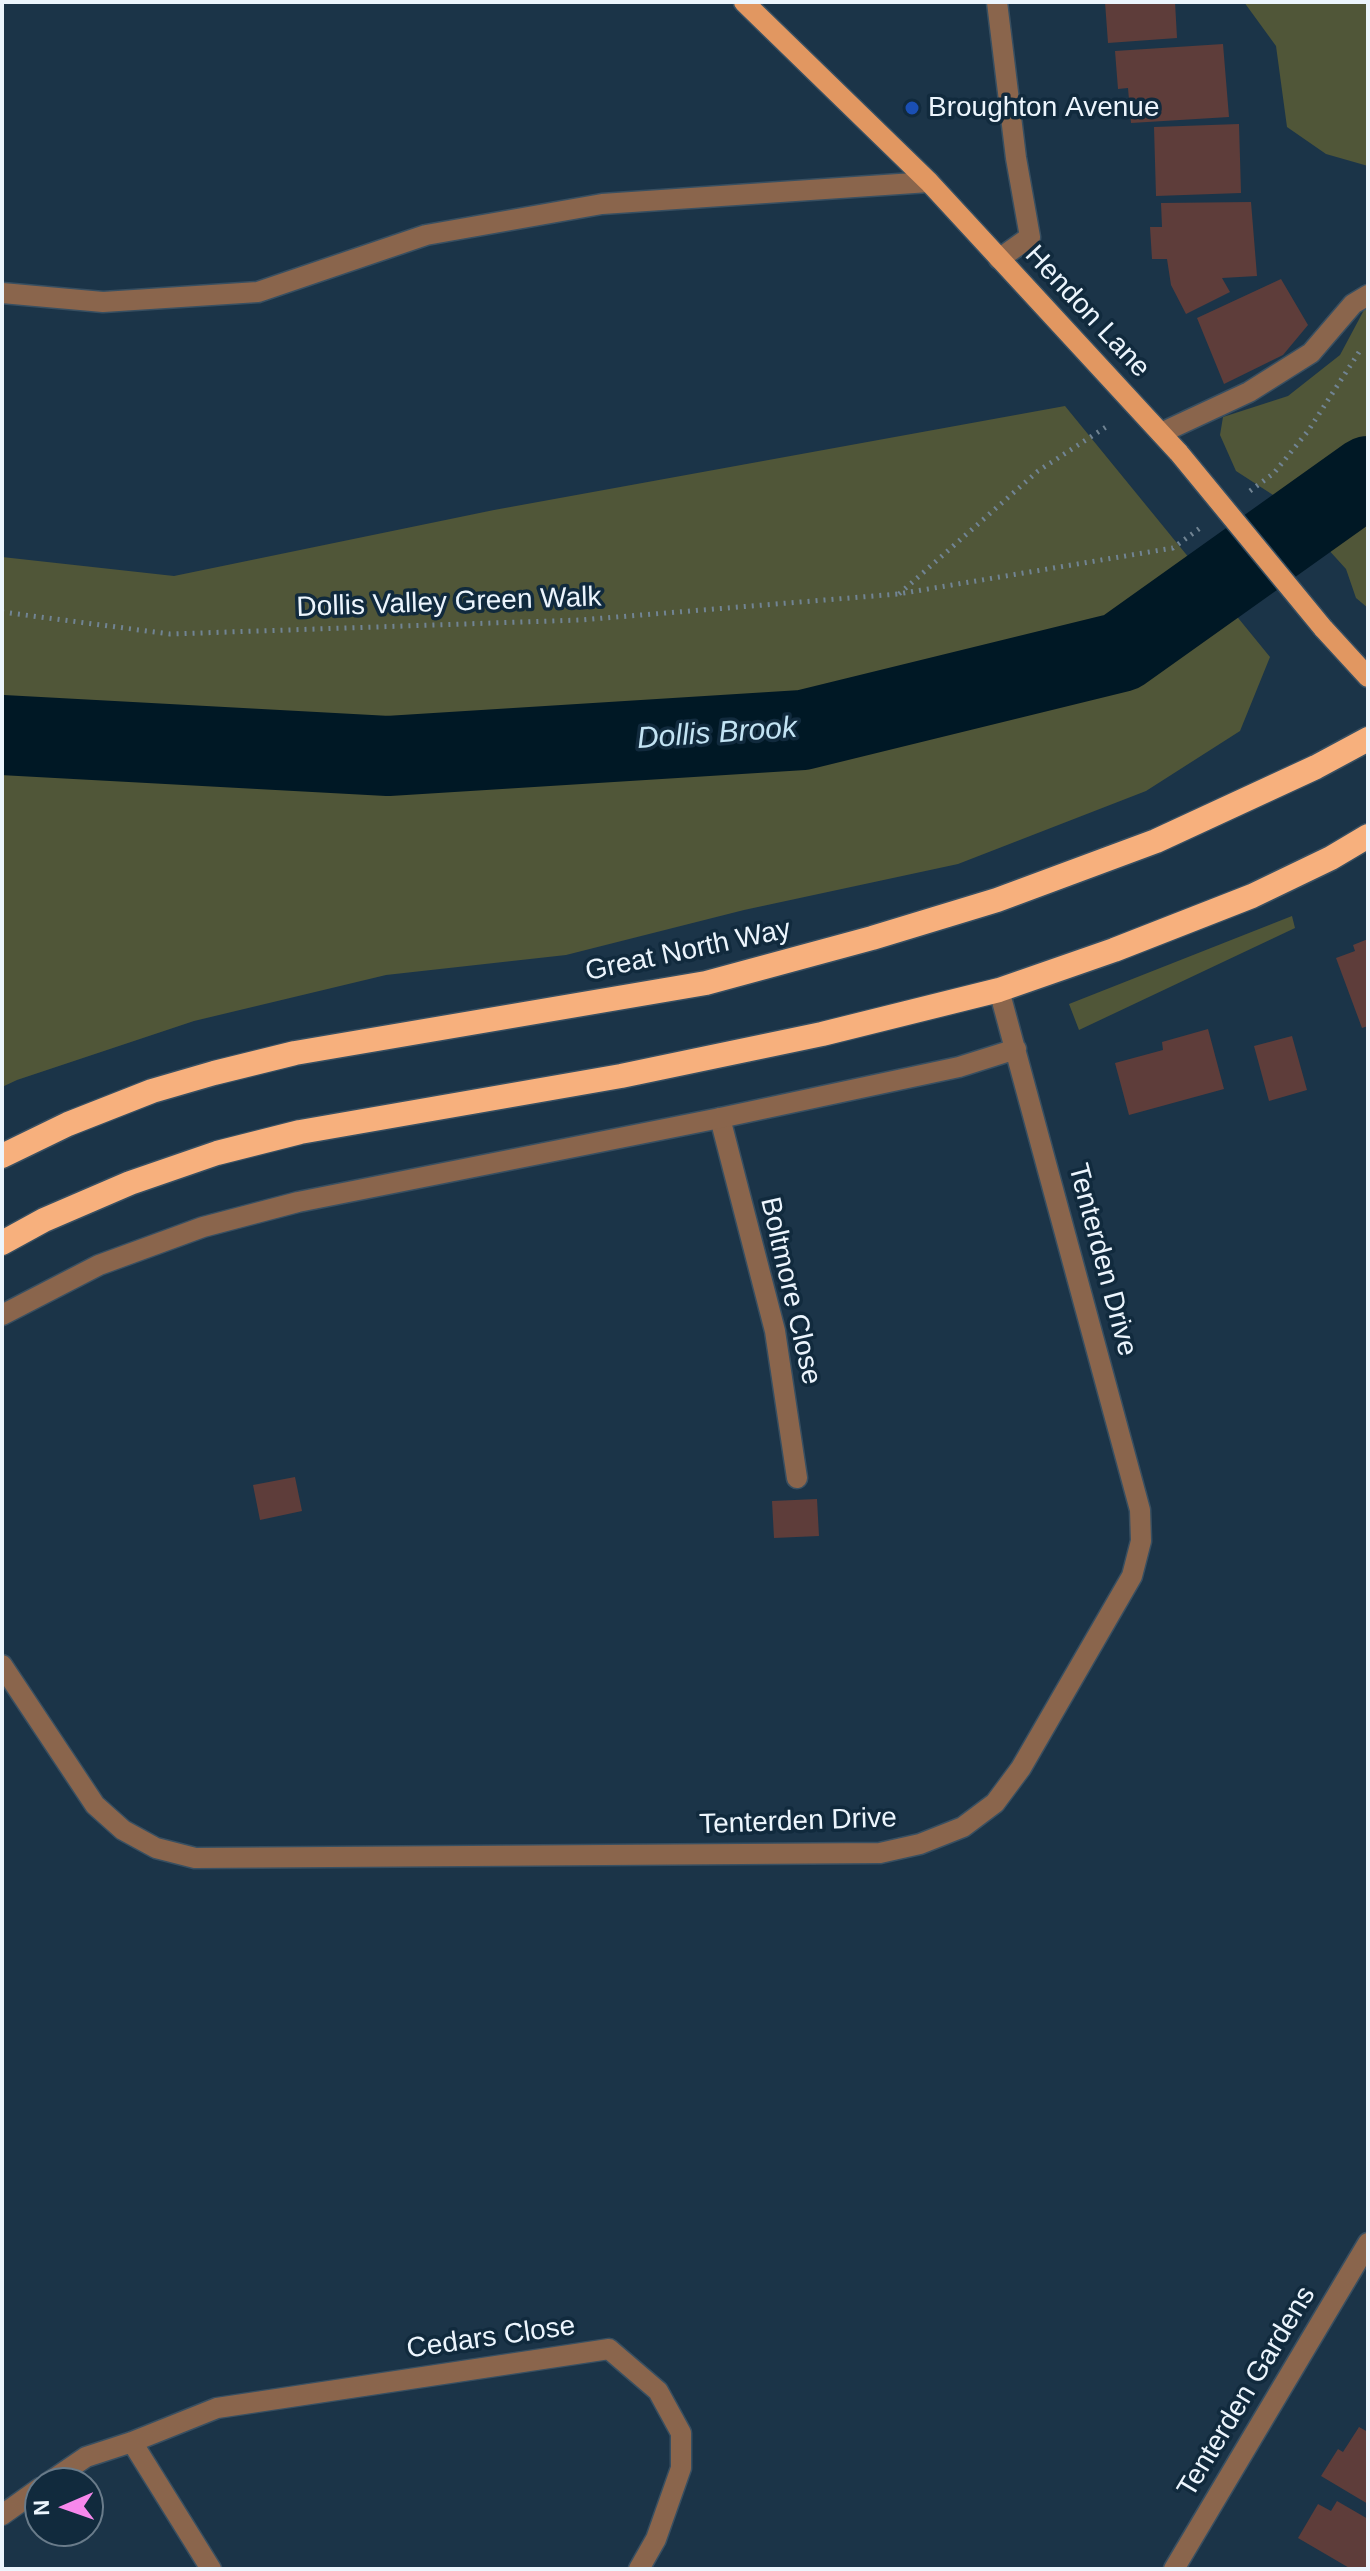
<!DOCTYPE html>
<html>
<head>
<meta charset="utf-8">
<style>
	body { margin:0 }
	#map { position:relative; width:1370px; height:2571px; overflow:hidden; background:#1b3448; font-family:Arial,sans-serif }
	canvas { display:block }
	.frame { position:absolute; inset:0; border:4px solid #ecf5fd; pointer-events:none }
	.north { position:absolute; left:24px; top:2467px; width:80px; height:80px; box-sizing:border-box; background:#112a3d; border:2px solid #697b8a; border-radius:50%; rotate:268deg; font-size:22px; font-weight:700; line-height:32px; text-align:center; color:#ecf5fd }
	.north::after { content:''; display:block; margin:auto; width:28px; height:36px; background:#f788ec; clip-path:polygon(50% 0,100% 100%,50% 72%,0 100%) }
</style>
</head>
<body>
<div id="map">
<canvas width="1370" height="2571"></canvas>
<div class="frame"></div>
<div class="north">N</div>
</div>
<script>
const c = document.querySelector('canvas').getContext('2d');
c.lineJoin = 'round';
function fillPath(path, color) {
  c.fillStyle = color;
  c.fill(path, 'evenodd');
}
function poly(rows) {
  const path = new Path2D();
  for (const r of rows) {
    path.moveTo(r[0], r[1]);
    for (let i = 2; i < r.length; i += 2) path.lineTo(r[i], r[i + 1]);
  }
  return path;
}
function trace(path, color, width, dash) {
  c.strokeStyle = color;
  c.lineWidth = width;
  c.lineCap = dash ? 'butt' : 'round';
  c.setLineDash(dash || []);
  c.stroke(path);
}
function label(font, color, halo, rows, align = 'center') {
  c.font = font + ' Arial,sans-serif';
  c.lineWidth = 7;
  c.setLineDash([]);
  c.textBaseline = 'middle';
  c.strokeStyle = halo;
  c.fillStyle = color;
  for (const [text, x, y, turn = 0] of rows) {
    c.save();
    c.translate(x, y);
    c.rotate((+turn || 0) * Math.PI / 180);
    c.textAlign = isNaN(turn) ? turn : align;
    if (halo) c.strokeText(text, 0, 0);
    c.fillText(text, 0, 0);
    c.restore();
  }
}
fillPath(poly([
	[1244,2,1360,2,1368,5,1368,166,1326,154,1287,127,1276,46],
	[1368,308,1368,608,1356,598,1346,569,1287,504,1236,471,1220,435,1223,417,1288,396,1340,355,1364,310],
	[1065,406,1270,657,1240,731,1146,791,958,864,744,910,566,955,386,975,194,1021,17,1080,2,1087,2,557,174,576,494,510],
	[1292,916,1295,928,1079,1030,1069,1004]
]), '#505638');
trace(poly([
	[2,735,388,756,803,730,1121,652,1368,476]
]), '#001825', 80);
fillPath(poly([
	[1105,2,1175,2,1177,38,1108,43],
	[1223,44,1229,117,1131,123,1128,88,1118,89,1115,51],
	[1239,124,1241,193,1156,196,1154,127],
	[1251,202,1257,276,1222,278,1230,292,1186,314,1171,285,1167,259,1152,259,1150,227,1162,227,1161,203],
	[1281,279,1308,325,1283,355,1224,384,1197,318],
	[1368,939,1368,1026,1362,1028,1336,958,1355,951,1353,945],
	[1208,1029,1224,1089,1129,1115,1115,1063,1163,1050,1162,1042],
	[1292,1036,1307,1090,1269,1101,1254,1046],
	[295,1477,302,1511,260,1520,253,1485],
	[817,1499,819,1536,774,1538,772,1501],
	[1359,2427,1368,2432,1368,2504,1321,2476,1338,2449,1343,2452],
	[1337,2501,1368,2519,1368,2569,1351,2569,1298,2538,1318,2504,1331,2511]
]), '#5e3d3a');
const lane = poly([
	[1161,433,1249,392,1311,353,1353,304,1368,295],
	[720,1118,775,1331,797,1478]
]);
const street = poly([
	[997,2,1016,158,1030,237,999,259],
	[2,293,103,302,258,292,426,235,602,204,929,182],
	[2,1315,99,1265,203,1227,298,1202,720,1118,959,1067,1016,1049],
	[2,1665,95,1805,123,1830,156,1848,195,1858,880,1853,920,1844,963,1827,995,1803,1021,1768,1132,1576,1141,1541,1140,1510,999,990],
	[132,2442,211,2569],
	[48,2483,86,2457,132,2442,217,2408,609,2349,658,2391,681,2433,681,2468,656,2539,639,2569],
	[2,2515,40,2488],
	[1174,2569,1368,2243]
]);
const primary = poly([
	[744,2,929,182,1179,453],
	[1323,628,1368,677]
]);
const highway = poly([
	[2,1156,68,1124,152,1091,214,1073,295,1053,706,983,872,938,997,900,1156,841,1316,767,1368,739],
	[2,1243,44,1220,130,1183,217,1153,300,1132,621,1076,822,1034,999,990,1114,950,1252,896,1331,858,1368,836]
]);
trace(lane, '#384f61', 23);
trace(street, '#384f61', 23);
trace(primary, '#384f61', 23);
trace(highway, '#384f61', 27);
trace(poly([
	[1250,491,1274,473,1308,431,1361,349],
	[899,594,1038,471,1109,425],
	[2,612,170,634,580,620,898,594,1173,548,1200,528]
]), '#718493', 5, [2, 6]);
trace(lane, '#8a654c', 20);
trace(street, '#8a654c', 20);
trace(primary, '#e19761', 20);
trace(highway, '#f7b07d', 24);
const primaryBridge = poly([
	[1179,453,1323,628]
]);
trace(primaryBridge, '#384f61', 23, []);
trace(primaryBridge, '#e19761', 20);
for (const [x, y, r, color] of [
	[912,108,8,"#1a4fb4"]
]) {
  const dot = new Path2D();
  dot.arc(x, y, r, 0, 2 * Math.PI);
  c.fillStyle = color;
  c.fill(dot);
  trace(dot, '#112a3d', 3);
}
label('28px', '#ecf5fd', '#112a3d', [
	["Broughton Avenue",928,108]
], 'left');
label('28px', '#ecf5fd', '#112a3d', [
	["Hendon Lane",1087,312,47],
	["Dollis Valley Green Walk",449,603,-2],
	["Great North Way",688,951,-12],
	["Tenterden Drive",1102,1260,75],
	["Boltmore Close",790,1291,77],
	["Tenterden Drive",798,1822,-2],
	["Cedars Close",491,2338,-8],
	["Tenterden Gardens",1247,2392,-59]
]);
label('italic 30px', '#c3e4f4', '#112a3d', [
	["Dollis Brook",717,734,-4]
]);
</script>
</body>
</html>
